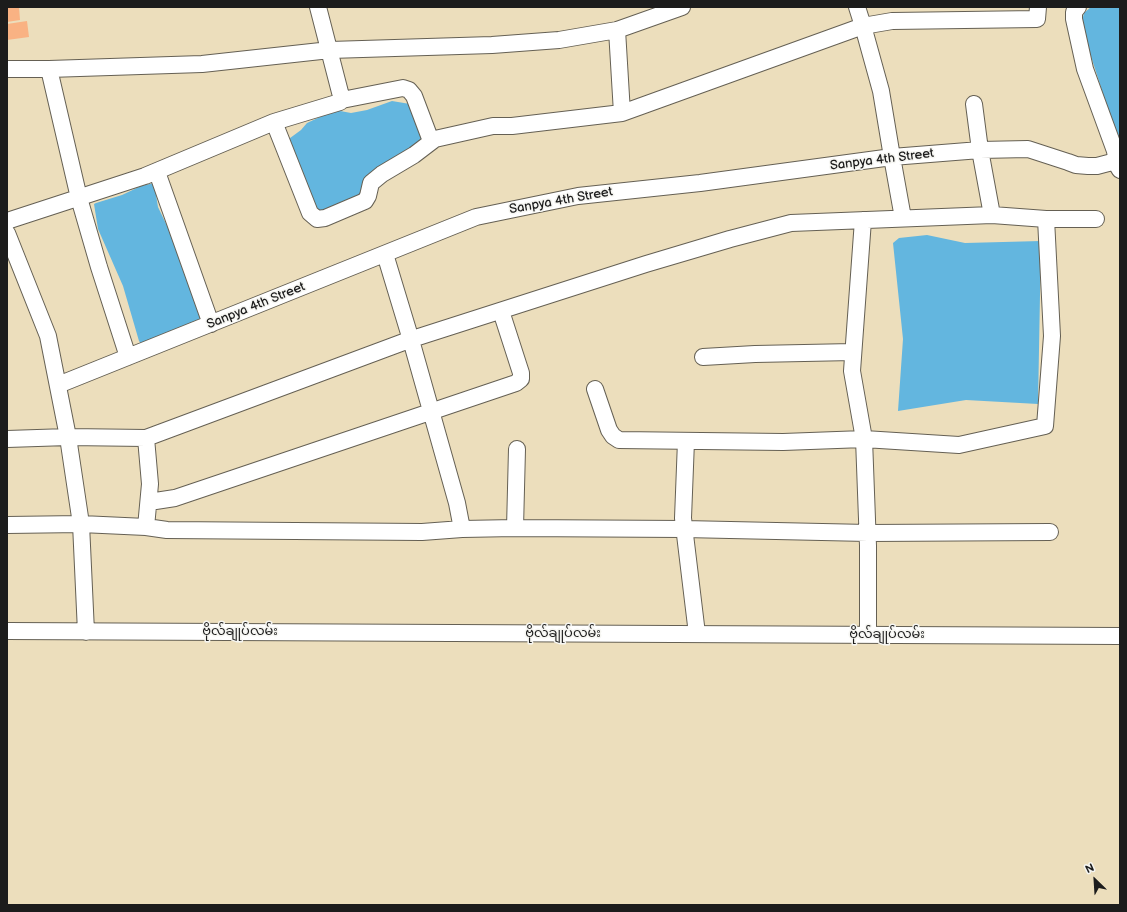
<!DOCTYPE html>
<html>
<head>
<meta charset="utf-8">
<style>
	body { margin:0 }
	#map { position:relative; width:1127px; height:912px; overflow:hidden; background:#ecdebc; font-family:"Balsamiq Sans",sans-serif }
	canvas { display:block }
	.frame { position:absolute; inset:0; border:8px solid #1c1c1c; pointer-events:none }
	.north { position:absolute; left:1075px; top:860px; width:40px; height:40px; -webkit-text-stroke:3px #f6f6f2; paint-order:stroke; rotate:335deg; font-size:11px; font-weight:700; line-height:16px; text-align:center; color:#1c1c1c }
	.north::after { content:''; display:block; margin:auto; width:14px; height:18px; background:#1c1c1c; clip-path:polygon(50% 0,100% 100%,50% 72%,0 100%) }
</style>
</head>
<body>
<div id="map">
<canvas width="1127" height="912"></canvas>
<div class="frame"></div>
<div class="north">N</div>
</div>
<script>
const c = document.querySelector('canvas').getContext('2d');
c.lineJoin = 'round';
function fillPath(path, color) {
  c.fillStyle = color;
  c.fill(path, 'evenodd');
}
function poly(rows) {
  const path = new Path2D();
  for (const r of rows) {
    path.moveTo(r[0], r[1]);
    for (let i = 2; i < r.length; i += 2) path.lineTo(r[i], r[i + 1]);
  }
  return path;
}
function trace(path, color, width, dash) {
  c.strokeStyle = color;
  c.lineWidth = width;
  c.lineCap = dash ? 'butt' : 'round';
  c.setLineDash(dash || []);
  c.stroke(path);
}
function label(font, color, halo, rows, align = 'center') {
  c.font = font + ' "Balsamiq Sans","Noto Sans Myanmar",sans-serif';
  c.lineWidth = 3;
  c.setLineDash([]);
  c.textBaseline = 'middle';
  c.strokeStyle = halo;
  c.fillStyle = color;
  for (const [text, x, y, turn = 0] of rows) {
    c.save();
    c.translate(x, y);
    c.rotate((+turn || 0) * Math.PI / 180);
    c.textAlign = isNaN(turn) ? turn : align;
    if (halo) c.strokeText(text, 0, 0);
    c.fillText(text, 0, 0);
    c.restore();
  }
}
fillPath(poly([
	[1091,7,1120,7,1120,147,1081,25,1084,13],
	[392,101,410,104,423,143,371,173,362,183,362,197,317,214,286,141,301,130,307,123,335,110,351,113,367,110],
	[154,183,158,207,169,230,182,252,204,320,142,345,139,341,123,286,98,229,94,204,96,203,122,195,141,186],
	[927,235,965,243,1041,241,1038,404,966,400,898,411,903,339,893,243,899,238]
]), '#63b6df');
fillPath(poly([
	[7,7,19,7,20,20,7,22],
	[27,21,29,37,7,40,7,24]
]), '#f9b283');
const minor = poly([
	[857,7,863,26,892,21,1037,19,1038,7],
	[1078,7,1074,12,1074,19,1085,69,1115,151,1117,165,1120,170],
	[617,30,622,113],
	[7,69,49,69,202,64,330,50,492,45,559,40,617,30,682,7],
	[49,69,79,198,99,267,128,357],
	[342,100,403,88,409,90,414,96,431,141],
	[974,104,980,150,992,215],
	[274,122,310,213,317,219,325,218,365,201,368,196,371,183,382,174,414,155,435,139,493,126,512,126,622,113,863,26,881,91,892,157,903,218],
	[157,172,211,324],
	[863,220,852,371,864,439,959,445,1045,426,1052,336,1046,219],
	[7,221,145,176,274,122,340,102,342,100,318,7],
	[7,233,48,336,68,437,81,524,86,632],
	[385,254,411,340,457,503,462,529],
	[703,357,755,354,853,352],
	[58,385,476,217,578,196,700,183,892,157,980,150,1028,149,1068,162,1076,165,1088,166,1097,166,1116,161],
	[595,389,609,430,613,436,619,440,783,442,864,439,868,546,868,635],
	[146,438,150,484,146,527],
	[7,439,68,437,146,438,409,340,646,264,730,239,791,223,992,215,1046,219,1096,219],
	[686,441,683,518,697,634],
	[149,502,175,498,516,383,521,379,521,373,501,311],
	[7,525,81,524,146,527,167,530,422,532,462,529,515,528,517,449],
	[515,528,684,529,868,533,1050,532],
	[7,631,1120,636]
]);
trace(minor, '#656054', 18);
trace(minor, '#fff', 16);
label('13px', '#1c1c1c', '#f6f6f2', [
	["Sanpya 4th Street",882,160,-7],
	["Sanpya 4th Street",561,201,-10],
	["Sanpya 4th Street",256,306,-22],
	["ဗိုလ်ချုပ်လမ်း",240,632],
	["ဗိုလ်ချုပ်လမ်း",563,634],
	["ဗိုလ်ချုပ်လမ်း",887,635]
]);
</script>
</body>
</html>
